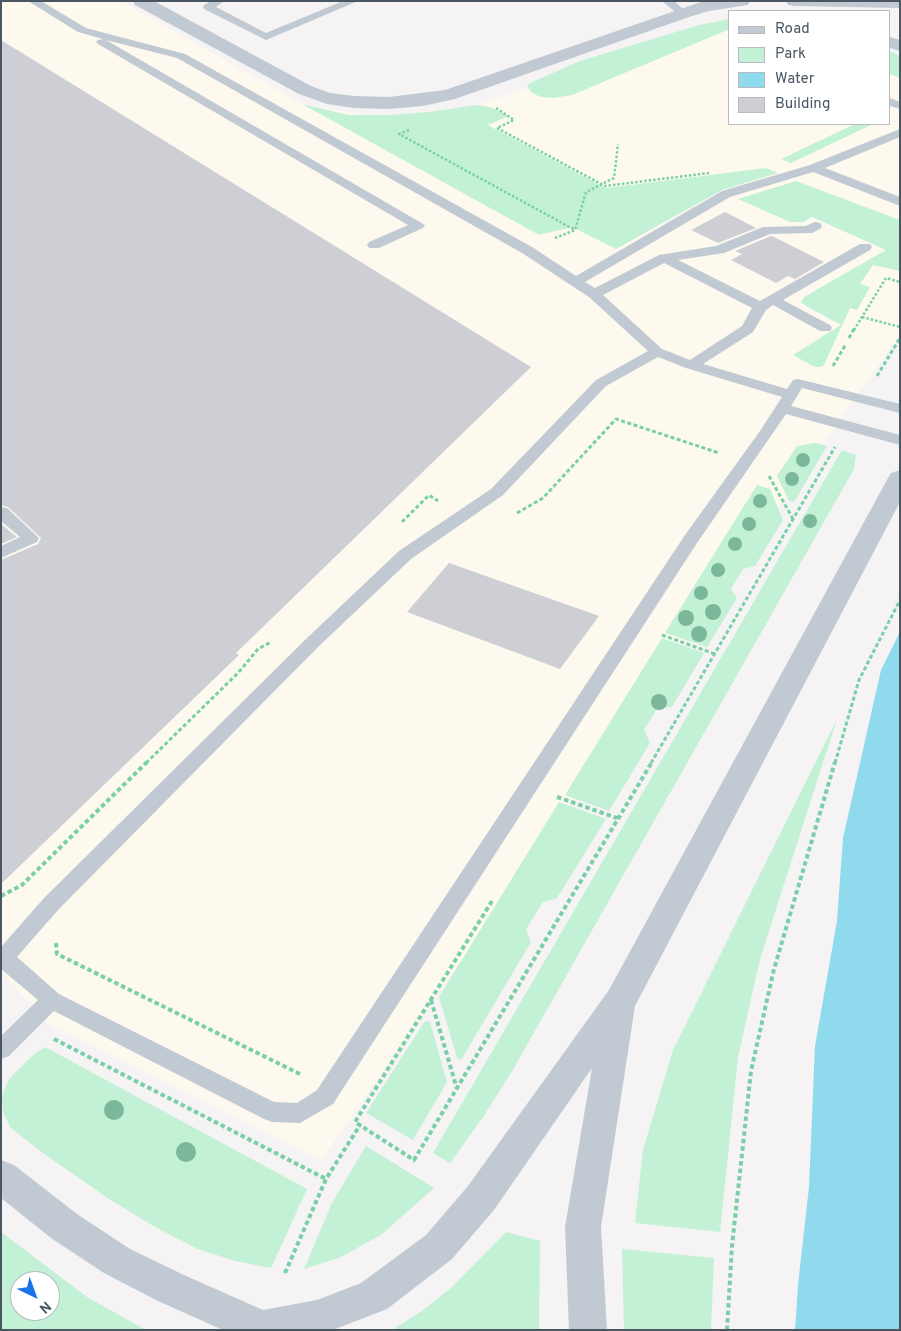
<!DOCTYPE html>
<html>
<head>
<meta charset="utf-8">
<style>
	body { margin:0 }
	#map { position:relative; width:901px; height:1331px; overflow:hidden; background:#f5f3f3; font-family:Overpass,sans-serif }
	canvas { display:block }
	.frame { position:absolute; inset:0; border:2px solid #4a5661; pointer-events:none }
	.legend { position:absolute; left:728px; top:10px; width:162px; height:115px; box-sizing:border-box; background:#fff; border:1px solid #b7bbc0; margin:0; padding:6px 9px; list-style:none; font-size:15px; color:#4a5661 }
	.legend li { display:flex; align-items:center; gap:10px; height:25px }
	.legend b { width:25px; border:1px solid #b7bbc0 }
	.north { position:absolute; left:10px; top:1271px; width:50px; height:50px; box-sizing:border-box; background:#fff; border:1px solid #b7bbc0; border-radius:50%; rotate:138deg; font-size:14px; font-weight:700; line-height:20px; text-align:center; color:#4a5661 }
	.north::after { content:''; display:block; margin:auto; width:18px; height:22px; background:#1a73e8; clip-path:polygon(50% 0,100% 100%,50% 72%,0 100%) }
</style>
</head>
<body>
<div id="map">
<canvas width="901" height="1331"></canvas>
<div class="frame"></div>
<ul class="legend">
<li><b style="height:6px;background:#c1cad2"></b>Road</li>
<li><b style="height:14px;background:#c3f1d5"></b>Park</li>
<li><b style="height:14px;background:#90daee"></b>Water</li>
<li><b style="height:14px;background:#cdcfd5"></b>Building</li>
</ul>
<div class="north">N</div>
</div>
<script>
const c = document.querySelector('canvas').getContext('2d');
c.lineJoin = 'round';
function fillPath(path, color) {
  c.fillStyle = color;
  c.fill(path, 'evenodd');
}
function poly(rows) {
  const path = new Path2D();
  for (const r of rows) {
    path.moveTo(r[0], r[1]);
    for (let i = 2; i < r.length; i += 2) path.lineTo(r[i], r[i + 1]);
  }
  return path;
}
function trace(path, color, width, dash) {
  c.strokeStyle = color;
  c.lineWidth = width;
  c.lineCap = dash ? 'butt' : 'round';
  c.setLineDash(dash || []);
  c.stroke(path);
}
fillPath(poly([
	[1,1,121,1,303,104,418,125,681,36,730,31,730,124,890,124,890,61,900,65,900,334,321,1160,49,1025,1,971]
]), '#fdf9ef');
fillPath(poly([
	[730,19,730,29,572,95,553,98,541,97,532,93,527,86,530,83,580,61,699,25],
	[890,51,900,56,900,78,890,74],
	[302,104,349,115,389,115,429,112,476,105,490,107,509,116,488,125,606,188,766,168,778,173,722,190,616,249,572,227,539,235],
	[855,124,873,124,791,163,781,159],
	[796,181,900,220,900,271,873,265,860,284,870,287,857,310,850,308,824,365,820,367,815,367,793,355,841,325,806,306,801,302,804,297,886,250,812,217,803,222,790,222,738,199],
	[815,443,827,446,794,502,789,501,777,476,797,446],
	[842,450,856,455,854,469,511,1073,483,1117,450,1163,433,1153],
	[757,485,770,489,783,520,755,566,743,569,731,589,737,598,707,647,665,633],
	[662,638,704,653,672,707,657,709,644,730,650,743,609,811,565,795],
	[837,719,760,959,738,1057,720,1232,635,1223,643,1150,673,1050],
	[559,802,606,819,557,898,543,902,526,929,531,942,461,1060,457,1058,439,997],
	[425,1021,430,1022,447,1082,413,1140,366,1113],
	[45,1047,307,1189,271,1268,235,1261,198,1249,155,1227,109,1199,43,1153,10,1127,3,1112,2,1096,9,1079,34,1054],
	[366,1146,434,1188,381,1235,339,1258,304,1269,332,1203],
	[1,1232,87,1297,146,1330,1,1330],
	[20,1281,50,1281,50,1311,20,1311],
	[506,1232,540,1241,539,1330,392,1330,422,1311,452,1287],
	[622,1249,714,1258,711,1330,624,1330]
]), '#c3f1d5');
fillPath(poly([
	[900,632,900,1330,795,1330,798,1285,809,1187,815,1046,837,921,843,838,881,670]
]), '#90daee');
fillPath(poly([
	[1,40,531,367,236,653,239,655,1,884,1,560,38,544,41,538,8,507,1,505],
	[725,212,756,228,718,243,691,230],
	[771,236,774,237,824,262,795,279,788,276,776,283,731,260,742,254,735,251],
	[1,524,17,537,1,544],
	[449,563,599,616,560,669,407,612]
]), '#cdcfd5');
trace(poly([
	[496,108,514,120,497,128,605,186,709,173],
	[409,130,399,134,575,230],
	[555,238,575,230,586,192,614,178,618,144],
	[862,317,900,327],
	[854,330,886,278,900,282]
]), '#7ad0a6', 2.5, [2.5, 2]);
trace(poly([
	[849,338,854,329],
	[833,366,846,344],
	[877,376,900,338],
	[769,476,793,519],
	[517,513,543,498,616,419,719,453],
	[402,522,429,495,438,501],
	[662,635,715,654],
	[146,763,238,673,258,649,271,642],
	[651,763,835,447],
	[835,763,859,680,900,600]
]), '#7ad0a6', 3, [4, 2.5]);
trace(poly([
	[557,797,617,818],
	[1,896,22,885,147,762],
	[492,901,355,1122,414,1160,652,762],
	[56,943,57,954,302,1075],
	[431,1000,457,1089],
	[54,1039,326,1179],
	[285,1273,326,1179,360,1125],
	[727,1330,732,1246,751,1071,774,969,835,762]
]), '#7ad0a6', 4, [4.5, 3]);
fillPath(poly([
	[28,1,41,1,86,28,185,54,532,247,576,276,722,191,810,165,900,129,900,137,825,168,900,197,900,206,813,172,730,197,585,282,595,288,659,255,716,246,763,227,805,226,815,222,820,223,822,226,820,229,812,233,770,234,724,253,678,260,760,301,860,244,870,244,872,247,870,250,783,300,830,325,832,328,830,331,820,331,773,305,766,310,753,332,703,364,787,389,793,380,798,379,900,404,900,413,802,388,791,406,900,435,900,445,786,414,697,543,333,1104,300,1123,272,1122,264,1119,54,1011,9,1056,1,1059,1,1036,38,1000,1,969,1,947,44,898,306,639,399,551,491,489,596,380,648,351,589,297,522,253,177,58,106,40,425,225,423,228,379,248,369,248,367,245,369,242,408,225,98,44,96,42,98,40,103,39,78,32,28,1],
	[664,263,752,308,742,326,690,360,662,349,603,295,664,263],
	[658,357,686,368,782,397,760,431,685,535,317,1090,297,1103,274,1102,59,994,17,957,58,910,318,647,411,559,503,495,606,386,658,357],
	[211,1,224,1,216,7,266,33,343,1,358,1,266,40,204,9,203,7,204,5,211,1],
	[662,1,674,1,688,13,683,16,679,15,662,1],
	[890,98,900,102,900,109,890,106,890,98],
	[1,507,7,508,39,538,37,542,1,558,1,546,20,537,1,521,1,507]
]), '#c1cad2');
fillPath(poly([
	[133,1,154,1,311,86,330,93,354,96,389,97,445,90,701,2,750,1,748,5,709,11,689,17,455,99,423,106,389,109,354,108,327,104,299,94,135,5,133,1],
	[786,1,900,1,900,8,794,6,788,5,786,1],
	[890,37,900,40,900,51,890,48,890,37],
	[900,470,900,502,635,1006,601,1227,607,1330,569,1330,565,1227,592,1068,494,1210,452,1259,387,1309,333,1330,223,1330,158,1301,104,1273,51,1238,1,1198,1,1160,14,1165,77,1214,130,1249,184,1275,263,1310,317,1300,361,1283,426,1235,468,1186,609,990,888,478,891,473,900,470]
]), '#c1cad2');
c.fillStyle = '#7bb799';
for (const [x, y, r] of [
	[803,460,7],
	[792,479,7],
	[760,501,7],
	[810,521,7],
	[749,524,7],
	[735,544,7],
	[718,570,7],
	[701,593,7],
	[713,612,8],
	[686,618,8],
	[699,634,8],
	[659,702,8],
	[114,1110,10],
	[186,1152,10]
]) {
  c.beginPath();
  c.arc(x, y, r, 0, 2 * Math.PI);
  c.fill();
}
</script>
</body>
</html>
